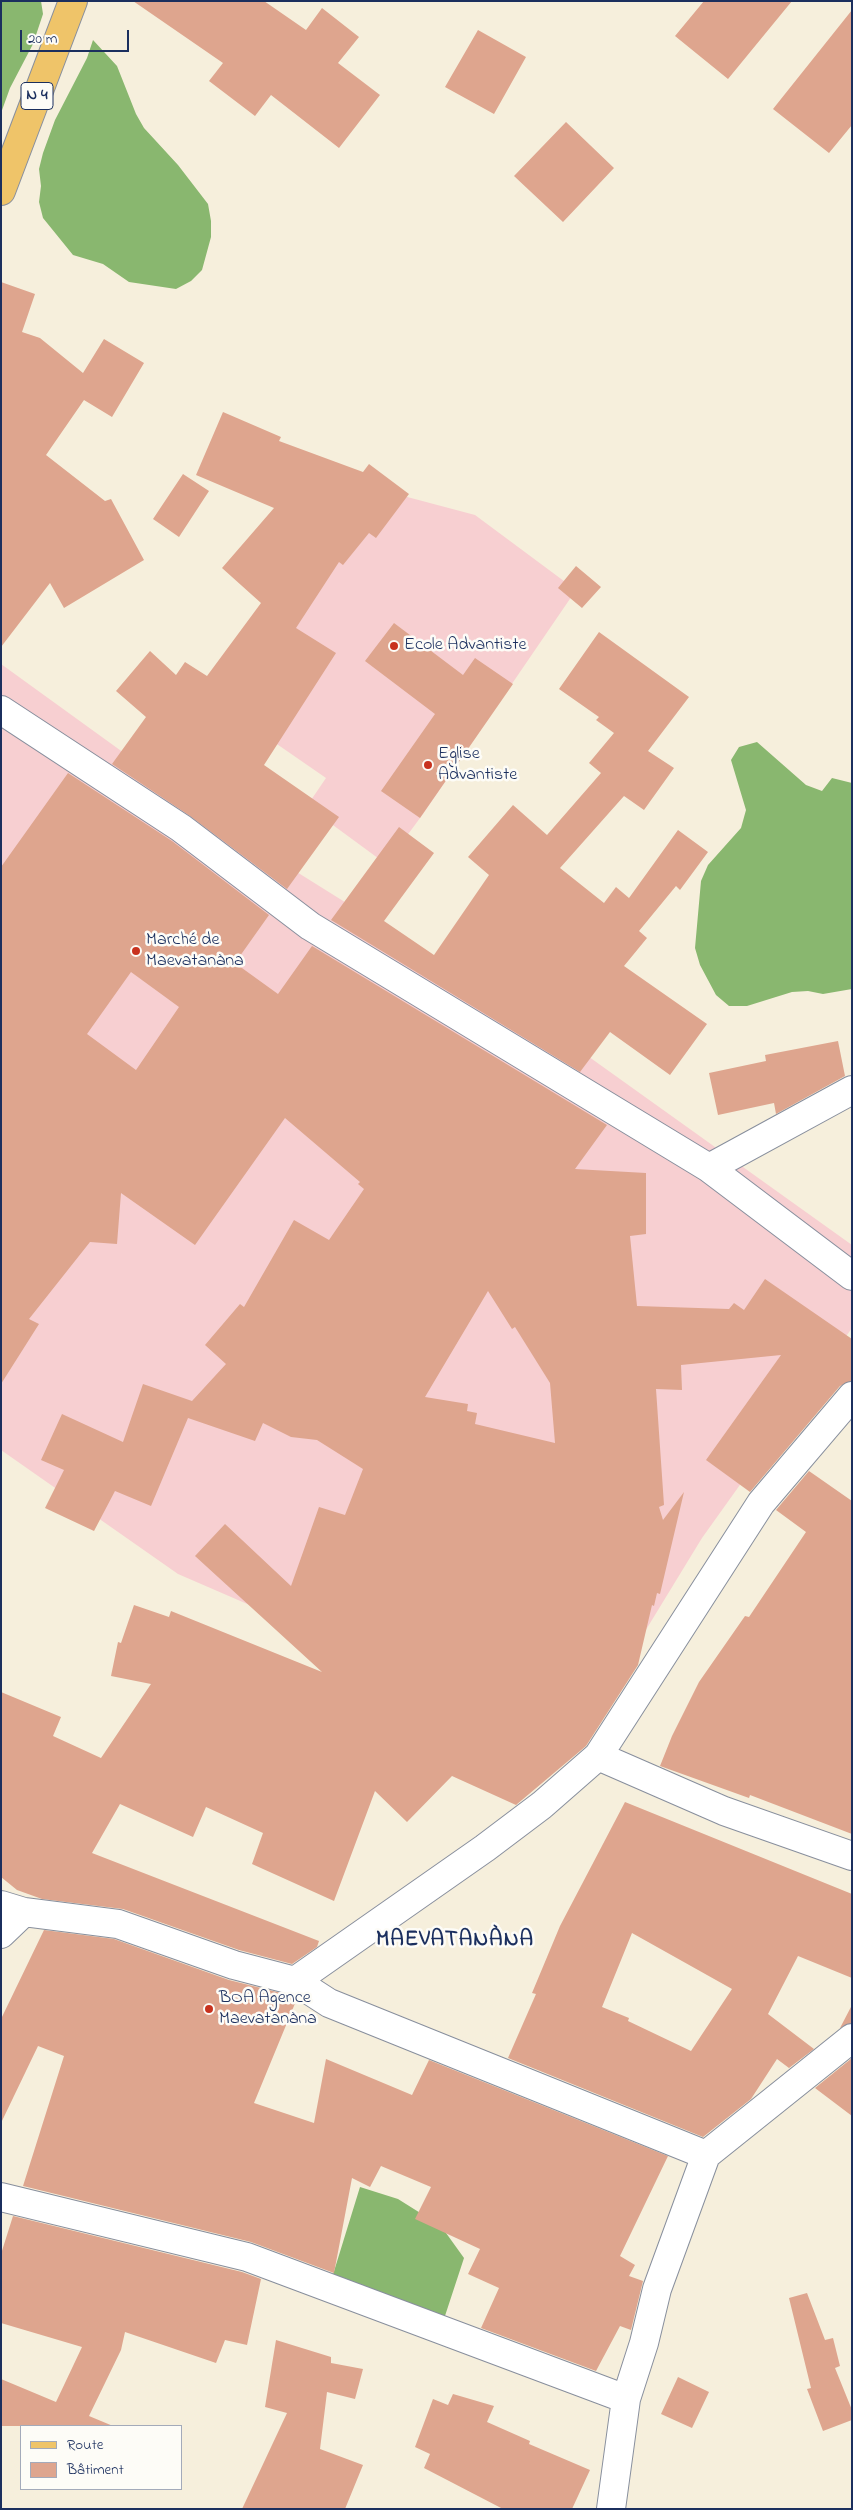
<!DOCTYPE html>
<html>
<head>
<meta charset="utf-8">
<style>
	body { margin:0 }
	#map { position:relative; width:853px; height:2510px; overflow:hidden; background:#f6efdc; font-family:"Indie Flower",sans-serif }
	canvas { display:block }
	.frame { position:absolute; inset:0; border:2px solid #1b2f5e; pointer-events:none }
	.legend { position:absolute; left:20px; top:2425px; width:162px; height:65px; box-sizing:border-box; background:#fdfcf7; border:1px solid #a3aaba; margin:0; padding:6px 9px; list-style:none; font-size:15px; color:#1b2f5e }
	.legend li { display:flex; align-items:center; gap:10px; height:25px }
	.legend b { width:25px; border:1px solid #a3aaba }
	.scale { position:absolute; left:20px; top:30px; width:109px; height:22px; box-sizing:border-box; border:2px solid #1b2f5e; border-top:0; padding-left:6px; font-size:15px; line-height:18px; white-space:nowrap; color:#1b2f5e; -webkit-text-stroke:4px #fdfcf7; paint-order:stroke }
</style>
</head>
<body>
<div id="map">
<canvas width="853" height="2510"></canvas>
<div class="frame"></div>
<ul class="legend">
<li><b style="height:6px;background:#efc469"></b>Route</li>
<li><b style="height:14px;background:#dea58e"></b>Bâtiment</li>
</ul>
<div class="scale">20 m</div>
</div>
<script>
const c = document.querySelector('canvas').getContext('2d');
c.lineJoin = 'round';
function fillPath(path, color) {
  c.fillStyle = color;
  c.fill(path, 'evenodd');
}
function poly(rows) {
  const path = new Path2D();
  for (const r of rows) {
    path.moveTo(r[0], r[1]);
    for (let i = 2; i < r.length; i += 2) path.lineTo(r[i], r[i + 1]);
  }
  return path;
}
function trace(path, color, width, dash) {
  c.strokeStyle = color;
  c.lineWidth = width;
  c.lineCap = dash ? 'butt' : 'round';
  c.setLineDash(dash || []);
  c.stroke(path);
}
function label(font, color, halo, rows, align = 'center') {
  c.font = font + ' "Indie Flower",sans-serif';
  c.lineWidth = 5;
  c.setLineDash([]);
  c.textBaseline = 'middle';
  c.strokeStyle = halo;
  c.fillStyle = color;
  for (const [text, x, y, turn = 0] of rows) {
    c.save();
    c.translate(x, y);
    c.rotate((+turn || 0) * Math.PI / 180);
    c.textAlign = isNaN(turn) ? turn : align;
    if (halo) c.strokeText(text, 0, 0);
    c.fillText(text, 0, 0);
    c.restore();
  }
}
fillPath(poly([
	[381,490,475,515,576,590,423,814,386,864,307,806,326,778,216,702],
	[1,664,236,834,564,1039,852,1245,852,1328,702,1538,575,1746,178,1574,1,1450]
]), '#f7cfd1');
fillPath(poly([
	[1,1,41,1,43,14,33,44,10,88,1,113],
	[93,40,117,66,136,114,144,128,178,165,208,204,211,221,211,237,202,270,191,281,176,289,129,282,103,264,73,255,43,218,39,202,41,186,39,169,43,153,55,120,87,58],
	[757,742,806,785,822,791,832,778,852,783,852,989,823,994,808,991,792,992,747,1006,729,1006,716,995,700,965,695,948,701,881,708,865,741,828,746,810,731,760,739,747],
	[360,2187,398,2199,441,2226,464,2258,442,2325,331,2281]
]), '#89b76f');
fillPath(poly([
	[133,1,264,1,306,30,322,8,359,37,338,63,380,95,339,148,271,95,255,116,209,81,223,63],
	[704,1,792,1,728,79,675,36],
	[852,10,852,125,829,153,773,109],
	[478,30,526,57,494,114,445,87],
	[566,122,614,168,563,222,514,176],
	[1,282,35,294,22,332,40,338,83,373,104,339,144,363,112,417,84,400,46,455,105,501,111,499,144,560,64,608,50,583,1,647],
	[223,412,281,437,279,441,363,472,369,464,409,494,376,538,369,533,343,565,339,562,296,628,336,653,264,765,339,817,287,889,190,816,112,764,146,717,116,691,150,651,176,675,185,662,207,676,261,603,222,568,274,508,196,475],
	[183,474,209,491,179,537,153,519],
	[576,566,601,587,582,608,558,588],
	[394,623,463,675,475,658,513,684,420,818,381,791,435,714,365,661],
	[599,632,689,697,648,751,674,768,644,810,624,796,560,868,604,903,616,887,629,898,678,830,708,852,680,890,676,886,639,931,647,938,624,966,707,1024,670,1075,610,1032,580,1072,331,920,399,827,434,853,384,921,434,955,489,875,468,857,513,805,547,835,601,773,589,763,614,733,596,720,599,717,559,689],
	[68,773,172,841,269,915,235,963,278,994,312,946,607,1125,575,1169,646,1173,646,1234,630,1236,637,1306,729,1309,734,1303,744,1310,765,1279,852,1339,852,1381,840,1386,750,1492,706,1460,781,1355,681,1365,682,1390,656,1389,664,1505,659,1507,663,1520,684,1492,660,1594,657,1593,654,1606,652,1605,638,1665,586,1746,516,1805,452,1776,407,1822,375,1791,334,1901,252,1864,263,1833,206,1807,193,1837,120,1804,92,1853,319,1941,317,1947,292,1964,239,1950,123,1909,42,1899,17,1890,1,1877,1,1692,61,1717,53,1736,101,1758,151,1684,111,1676,118,1642,121,1643,134,1605,169,1617,171,1611,322,1672,195,1556,225,1524,291,1586,319,1507,345,1515,363,1469,317,1440,291,1437,263,1423,255,1441,188,1418,151,1506,115,1491,94,1531,45,1508,64,1470,41,1460,62,1414,123,1442,143,1384,192,1401,226,1364,205,1345,240,1304,244,1307,294,1220,329,1240,364,1189,358,1184,360,1182,285,1118,195,1245,121,1193,117,1244,90,1242,29,1319,39,1324,1,1384,1,867],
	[131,972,179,1007,136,1070,87,1034],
	[488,1291,512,1329,515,1327,550,1383,555,1443,475,1424,477,1413,467,1411,468,1404,425,1397],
	[838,1041,845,1076,776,1114,774,1103,718,1115,709,1073,766,1061,765,1055],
	[809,1471,852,1501,852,1834,750,1795,749,1798,660,1766,672,1736,699,1682,745,1616,749,1617,806,1532,776,1510],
	[625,1802,852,1894,852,1978,798,1956,768,2014,814,2049,789,2068,777,2059,751,2099,703,2137,508,2058,536,1994,532,1993,560,1926],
	[632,1933,732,1989,691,2051,628,2021,629,2018,602,2007],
	[44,1930,114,1939,229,1980,289,1995,296,2001,254,2103,314,2123,326,2059,412,2095,429,2060,668,2156,620,2256,635,2265,629,2276,643,2281,631,2330,620,2326,596,2371,481,2328,499,2288,468,2274,480,2249,415,2219,431,2187,381,2166,370,2187,352,2178,334,2273,251,2242,23,2186,64,2056,38,2046,1,2123,1,2019],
	[852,2005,852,2023,840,2028],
	[852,2058,852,2116,815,2088],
	[13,2216,242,2272,261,2279,247,2345,225,2340,216,2363,125,2332,121,2350,89,2416,113,2426,1,2426,1,2379,56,2402,82,2347,1,2323,1,2254],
	[807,2293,825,2340,833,2338,840,2366,835,2368,852,2410,852,2420,823,2431,807,2389,811,2388,789,2298],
	[276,2340,331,2357,331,2363,363,2369,355,2399,327,2392,320,2449,363,2465,345,2509,242,2509,287,2413,265,2407],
	[678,2377,709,2392,692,2428,661,2414],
	[453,2394,494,2406,487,2422,530,2441,529,2444,590,2470,572,2509,503,2509,424,2468,430,2454,415,2447,433,2399,448,2405]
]), '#dea58e');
const minor = poly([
	[1,710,181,828,310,926,709,1168,852,1276],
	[709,1168,852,1090],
	[598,1756,724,1811,852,1856],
	[1,1905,24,1912,118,1924,234,1965,295,1981,329,2003,706,2155,852,2038],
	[1,1934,24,1912],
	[295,1981,485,1848,542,1805,598,1756,761,1503,852,1396],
	[1,2197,247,2257,626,2399],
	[611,2509,626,2399,644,2343,657,2289,706,2155]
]);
const primary = poly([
	[1,191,73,1]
]);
trace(minor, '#888f9d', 30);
trace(primary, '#888f9d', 30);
trace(minor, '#fff', 28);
trace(primary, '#efc469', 28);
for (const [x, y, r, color] of [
	[394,646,5,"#c8321e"],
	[428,765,5,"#c8321e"],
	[136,951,5,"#c8321e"],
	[209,2009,5,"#c8321e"]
]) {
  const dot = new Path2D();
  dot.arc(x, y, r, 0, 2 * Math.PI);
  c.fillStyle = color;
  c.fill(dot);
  trace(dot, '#fdfcf7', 2);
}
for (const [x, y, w] of [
	[37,96,32]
]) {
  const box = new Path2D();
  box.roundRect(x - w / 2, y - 13.5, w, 27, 4);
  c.fillStyle = '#fdfcf7';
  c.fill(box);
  trace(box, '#1b2f5e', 1);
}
label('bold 16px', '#1b2f5e', null, [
	["N 4",37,96]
]);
label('18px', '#1b2f5e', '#fdfcf7', [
	["Ecole Advantiste",404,646],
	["Eglise",438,755],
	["Advantiste",438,776],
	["Marché de",146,941],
	["Maevatanàna",146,962],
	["BOA Agence",219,1999],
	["Maevatanàna",219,2020]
], 'left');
c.letterSpacing = '1px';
label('bold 22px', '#1b2f5e', '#fdfcf7', [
	["MAEVATANÀNA",455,1941]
]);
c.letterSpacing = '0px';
</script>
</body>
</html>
